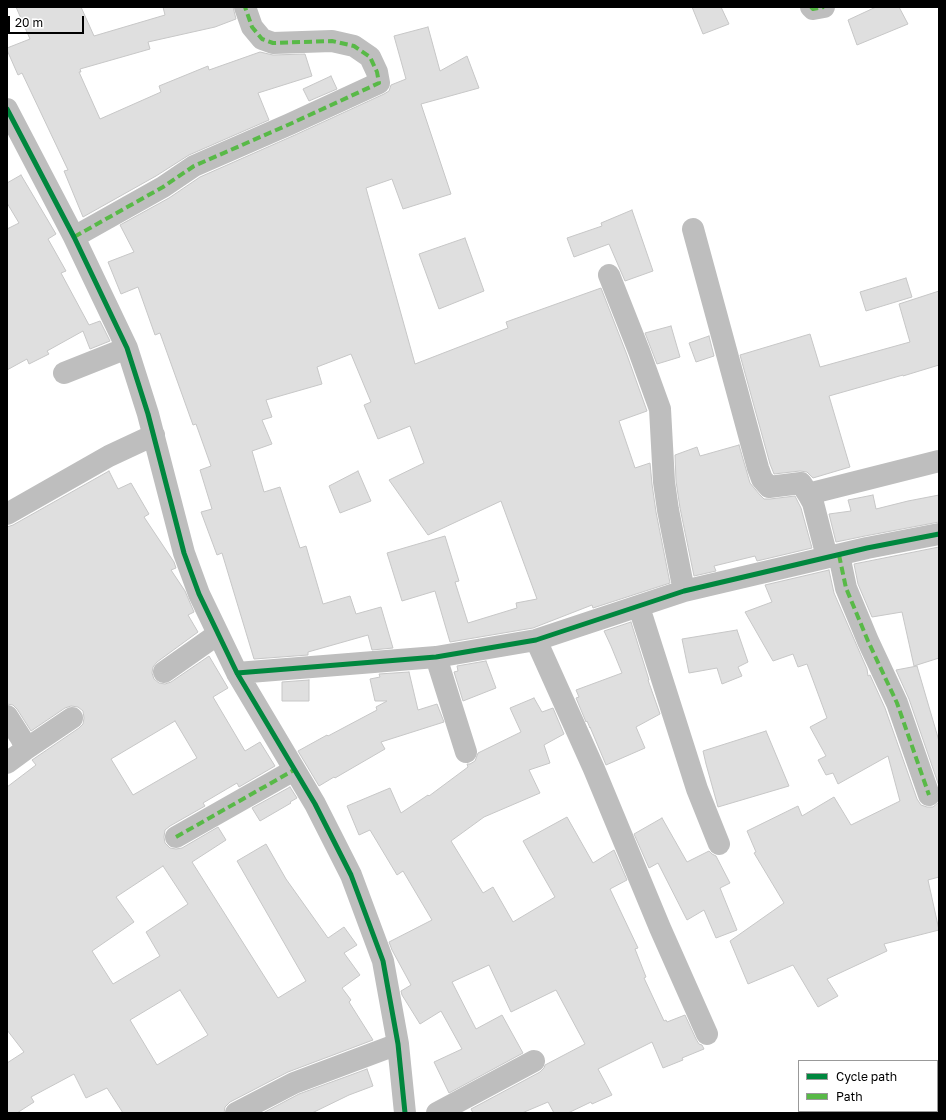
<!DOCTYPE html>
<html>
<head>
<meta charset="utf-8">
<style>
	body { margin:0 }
	#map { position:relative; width:946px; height:1120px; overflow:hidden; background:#fff; font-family:"Golos Text",sans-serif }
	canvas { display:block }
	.frame { position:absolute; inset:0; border:8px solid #000; pointer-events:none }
	.legend { position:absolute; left:798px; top:1060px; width:140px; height:52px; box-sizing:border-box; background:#fff; border:1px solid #999; margin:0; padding:5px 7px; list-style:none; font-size:12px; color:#000 }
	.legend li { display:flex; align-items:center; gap:8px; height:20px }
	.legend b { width:20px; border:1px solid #999 }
	.scale { position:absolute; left:8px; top:16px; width:76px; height:18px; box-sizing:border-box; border:2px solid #000; border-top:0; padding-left:5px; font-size:12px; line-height:14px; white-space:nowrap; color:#000; -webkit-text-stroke:3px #fff; paint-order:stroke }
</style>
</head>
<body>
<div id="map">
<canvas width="946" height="1120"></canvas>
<div class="frame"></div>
<ul class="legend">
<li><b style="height:5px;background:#00873e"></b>Cycle path</li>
<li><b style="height:5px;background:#58b947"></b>Path</li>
</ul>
<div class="scale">20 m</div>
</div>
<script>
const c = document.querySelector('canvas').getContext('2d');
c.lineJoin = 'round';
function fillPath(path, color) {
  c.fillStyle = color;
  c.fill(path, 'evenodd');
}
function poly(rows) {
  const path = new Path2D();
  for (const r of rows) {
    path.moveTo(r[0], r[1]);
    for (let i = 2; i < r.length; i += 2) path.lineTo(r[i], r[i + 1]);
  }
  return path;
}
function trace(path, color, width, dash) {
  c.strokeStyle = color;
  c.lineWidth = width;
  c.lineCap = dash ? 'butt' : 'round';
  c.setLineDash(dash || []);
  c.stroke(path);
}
const building = poly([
	[16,7,81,7,94,36,165,15,163,7,233,7,236,19,215,27,148,42,150,49,80,69,81,72,79,72,100,119,161,92,159,86,208,66,209,70,260,52,273,55,305,54,312,76,258,93,269,120,189,155,156,176,83,217,64,171,68,170,22,73,18,75,7,50,7,48,30,39,16,7],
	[692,7,721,7,729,24,703,34,692,7],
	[876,7,899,7,908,24,857,45,848,20,876,7],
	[428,27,440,71,467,56,479,88,421,104,451,194,403,209,392,179,366,188,415,364,508,328,506,322,601,288,627,355,647,411,619,421,635,468,650,463,652,484,656,512,670,583,593,608,592,605,533,628,450,642,435,591,402,601,387,553,445,536,459,581,455,582,468,623,517,608,516,603,537,599,501,501,428,535,389,480,424,463,410,426,378,439,364,405,371,402,351,354,317,367,322,384,266,400,272,417,262,420,272,444,252,451,264,492,280,487,300,548,306,546,323,604,350,596,356,614,381,607,393,648,372,650,368,635,308,652,308,655,254,659,222,553,217,555,201,512,212,509,200,470,211,466,196,424,193,425,160,333,155,335,138,287,121,294,108,262,134,252,120,225,169,198,200,177,295,135,384,94,389,91,391,85,406,79,394,36,428,27],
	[331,76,337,89,309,101,303,89,331,76],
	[21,175,56,234,48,239,66,271,61,273,89,325,100,321,110,341,90,349,83,331,47,351,49,354,29,364,27,359,7,370,7,229,19,223,7,203,7,183,21,175],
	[632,210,653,271,625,281,609,244,574,257,567,238,602,226,601,223,632,210],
	[465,238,484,291,439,309,419,254,465,238],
	[906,278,912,297,866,311,860,292,906,278],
	[939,291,939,365,903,376,903,375,829,396,850,467,813,478,807,472,800,471,774,474,770,464,740,355,810,334,820,367,910,342,899,304,939,291],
	[671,326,680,357,657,364,645,333,671,326],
	[709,336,714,356,696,362,689,343,709,336],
	[739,445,750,483,760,495,764,499,770,499,795,496,801,508,812,548,757,561,755,556,714,566,716,571,694,576,680,508,676,481,675,455,697,447,700,456,739,445],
	[109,471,118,489,131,483,149,514,144,517,174,562,176,568,171,570,185,591,194,612,188,615,198,632,157,662,153,667,152,673,154,679,159,683,165,684,171,682,209,656,228,688,213,697,245,751,260,742,275,766,239,787,237,783,203,803,205,806,170,826,165,830,164,837,165,843,170,848,176,849,182,848,218,827,226,840,192,862,278,998,306,981,237,861,266,844,286,879,328,938,344,927,357,945,344,953,360,975,342,988,351,1000,349,1002,373,1040,288,1072,230,1102,225,1107,224,1113,123,1113,107,1088,86,1098,74,1074,31,1097,34,1102,17,1113,7,1113,7,1063,24,1052,7,1030,7,787,36,765,32,760,79,728,83,724,84,718,83,711,78,707,71,706,65,708,31,731,17,709,13,705,7,704,7,527,13,525,109,471],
	[175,721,197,758,133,795,111,759,175,721],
	[163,866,188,904,146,932,160,956,113,984,92,951,134,922,116,897,163,866],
	[180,990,208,1035,157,1065,130,1020,180,990],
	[358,471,371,501,340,513,329,486,358,471],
	[873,495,876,509,908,501,939,495,939,522,865,536,836,542,829,514,851,511,848,500,873,495],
	[939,547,939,658,914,666,902,612,872,617,858,584,854,564,939,547],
	[829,570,834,593,867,669,868,676,870,675,885,708,917,799,921,805,927,807,933,807,939,802,939,877,928,880,939,930,884,944,887,951,827,979,838,996,818,1007,793,965,748,984,730,941,784,903,754,853,756,852,747,831,798,806,802,816,834,797,851,825,900,801,888,756,838,784,833,773,826,775,818,760,826,756,810,727,827,718,807,664,798,667,793,654,773,661,745,612,772,602,765,585,829,570],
	[631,622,649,680,648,680,660,714,636,727,645,748,606,765,590,727,590,728,587,721,586,722,576,698,579,697,576,690,622,673,611,646,604,631,631,622],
	[737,630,748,662,738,667,742,676,722,684,717,668,689,673,682,639,737,630],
	[486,661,496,688,463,701,454,672,458,671,457,666,486,661],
	[917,666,939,741,939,786,909,699,896,670,917,666],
	[409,672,418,710,437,704,444,722,381,742,385,749,335,778,334,777,319,786,298,751,327,735,328,736,377,710,376,707,387,701,375,701,370,679,380,677,379,674,409,672],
	[309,680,309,701,282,701,282,682,309,680],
	[534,698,542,712,553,708,564,734,544,745,550,763,529,770,540,793,484,817,451,841,483,893,493,887,513,922,555,897,523,841,567,817,593,863,614,850,627,880,610,889,638,948,635,949,646,977,644,978,664,1021,666,1020,667,1022,685,1015,696,1039,699,1044,702,1045,704,1049,682,1058,683,1060,663,1068,652,1042,598,1069,612,1095,592,1104,591,1102,568,1113,554,1113,548,1102,522,1113,473,1113,471,1109,540,1072,544,1068,545,1065,585,1044,556,990,511,1012,489,965,452,982,476,1029,502,1015,523,1053,449,1093,434,1062,462,1049,441,1011,420,1024,402,995,401,991,411,985,392,950,389,942,432,920,403,871,397,875,370,830,359,835,347,806,390,788,401,813,428,795,429,796,468,767,467,764,470,764,475,761,478,753,521,732,510,708,534,698],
	[766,731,789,786,718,807,706,764,703,751,766,731],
	[290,787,297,798,290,802,291,803,260,821,252,808,290,787],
	[662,818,687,862,709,851,712,854,716,856,730,883,720,888,737,930,716,938,704,910,687,920,658,863,649,868,634,834,662,818],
	[367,1069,373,1086,349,1095,312,1113,263,1113,299,1094,367,1069]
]);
fillPath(building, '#dfdfdf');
trace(building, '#c7c7c7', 1);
trace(poly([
	[811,7,813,9,824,7],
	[7,109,74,237,127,348,148,414,184,553,199,594,237,673,315,804,351,875,383,961,398,1044,405,1113],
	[693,229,758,468,762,479,769,487,801,483,808,494,813,503,827,557],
	[74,237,163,187,194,166,290,124,379,83,377,72,370,57,354,46,332,41,273,43,262,39,252,27,245,7],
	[609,275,639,351,660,409,664,482,668,510,684,591],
	[64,373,127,348],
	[808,494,939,461],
	[7,514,109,456,154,435],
	[839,555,846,588,868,641,897,703,929,795],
	[639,607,697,789,719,844],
	[536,640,594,769,660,928,707,1034],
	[436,657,466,752],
	[164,672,218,634],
	[237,673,436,657,536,640,684,591,867,548,939,534],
	[7,716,21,738,26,749,7,763],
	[26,749,72,718],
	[176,837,294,770],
	[236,1113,294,1083,398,1044],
	[437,1113,534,1061]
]), '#bebebe', 22);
trace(poly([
	[811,7,813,9,824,7],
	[74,237,163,187,194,166,290,124,379,83,377,72,370,57,354,46,332,41,273,43,262,39,252,27,245,7],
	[839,555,846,588,868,641,897,703,929,795],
	[176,837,294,770]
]), '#58b947', 4, [8, 4]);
trace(poly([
	[7,109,74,237,127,348,148,414,184,553,199,594,237,673,315,804,351,875,383,961,398,1044,405,1113],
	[237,673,436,657,536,640,684,591,867,548,939,534]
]), '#00873e', 5);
</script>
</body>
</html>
